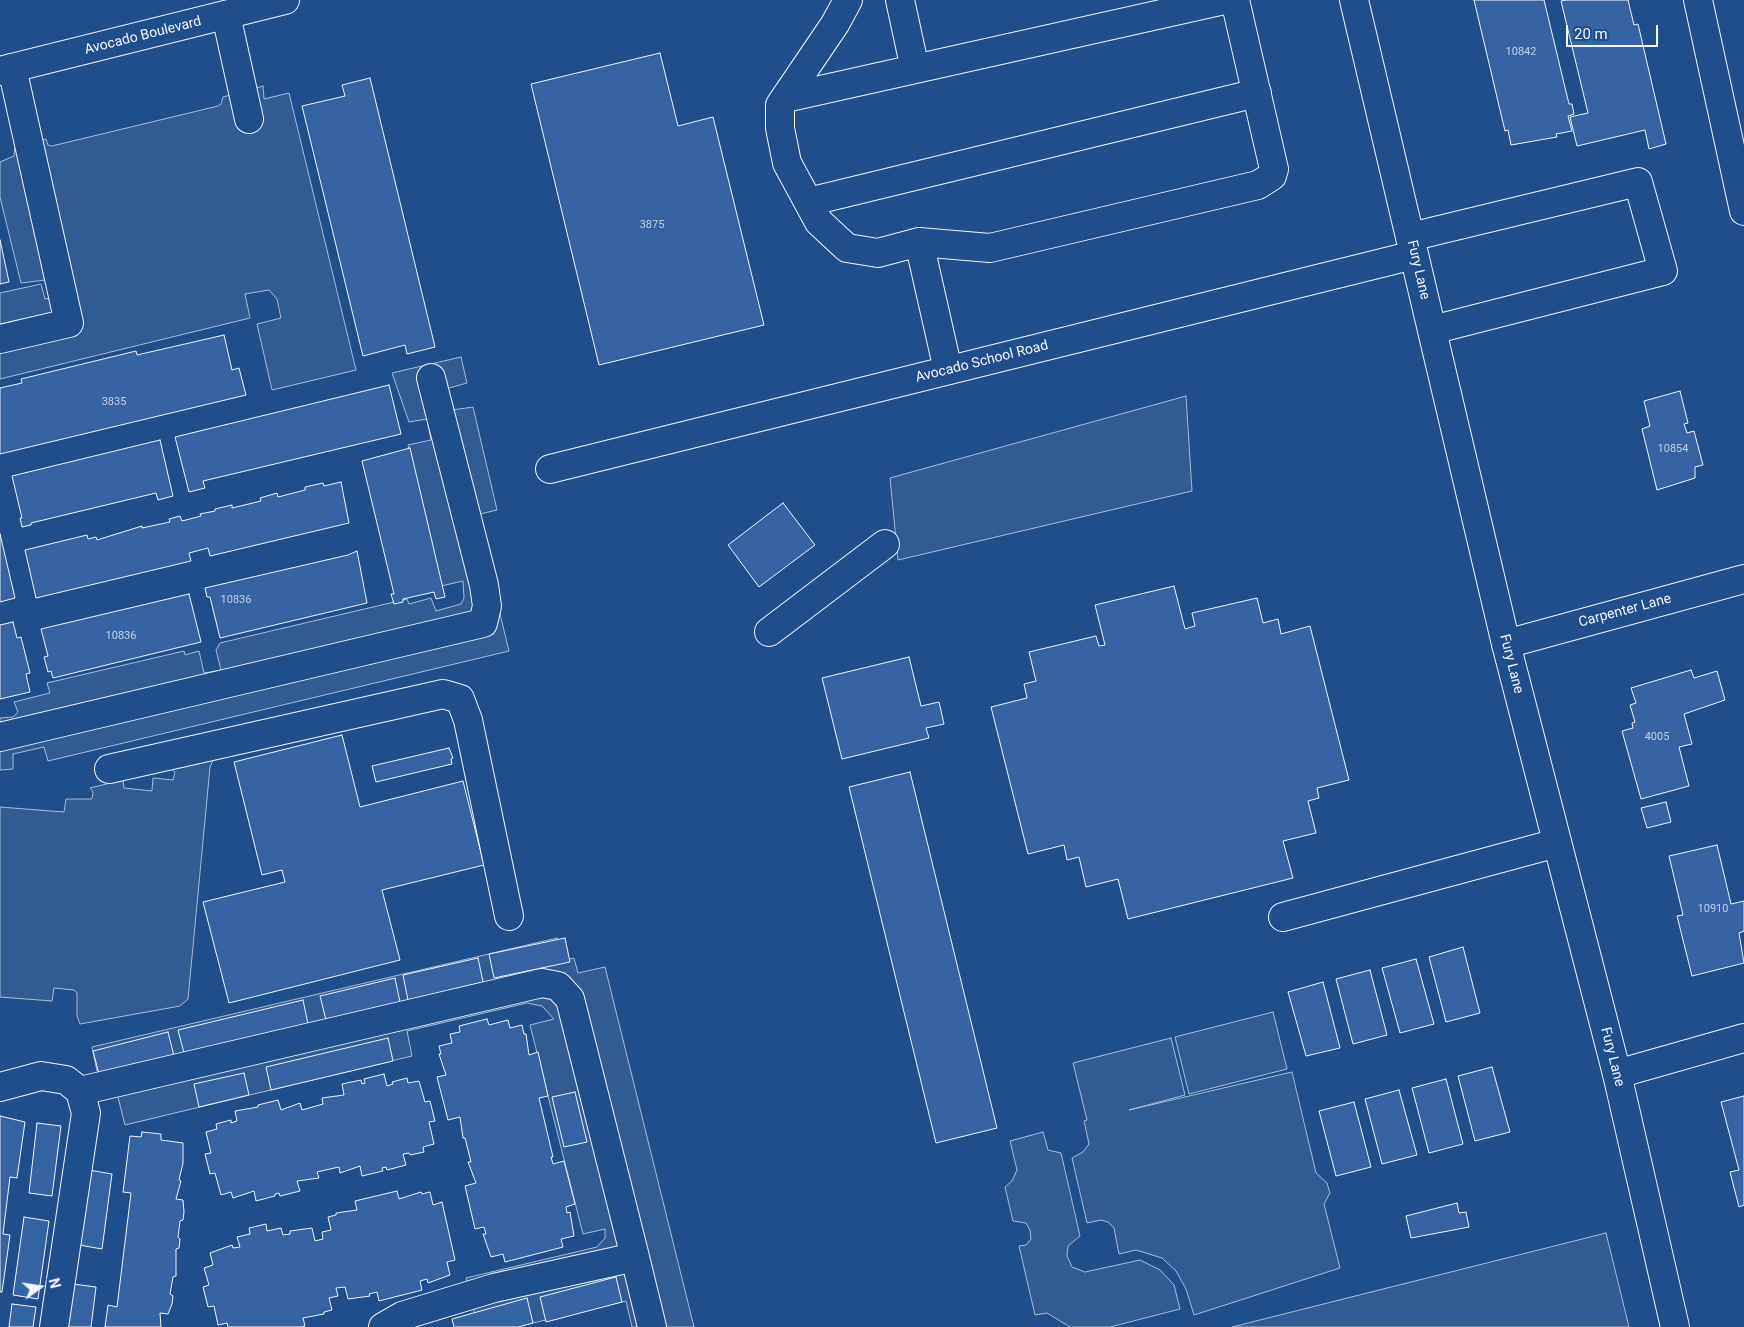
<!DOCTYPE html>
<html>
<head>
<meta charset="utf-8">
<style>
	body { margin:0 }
	#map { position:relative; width:1744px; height:1327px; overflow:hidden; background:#1f4e8c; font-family:Roboto,sans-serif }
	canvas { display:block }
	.north { position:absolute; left:15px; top:1262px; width:50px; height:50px; -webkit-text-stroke:4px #1f4e8c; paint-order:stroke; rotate:76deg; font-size:14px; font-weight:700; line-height:20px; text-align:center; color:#f2f6ff }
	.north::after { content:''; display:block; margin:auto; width:18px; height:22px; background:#f2f6ff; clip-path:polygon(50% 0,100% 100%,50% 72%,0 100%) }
	.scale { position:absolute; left:1566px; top:25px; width:92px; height:22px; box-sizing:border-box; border:2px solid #f2f6ff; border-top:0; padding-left:6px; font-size:15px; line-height:18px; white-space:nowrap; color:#f2f6ff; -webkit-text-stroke:4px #1f4e8c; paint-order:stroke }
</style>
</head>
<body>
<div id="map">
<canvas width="1744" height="1327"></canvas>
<div class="north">N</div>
<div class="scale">20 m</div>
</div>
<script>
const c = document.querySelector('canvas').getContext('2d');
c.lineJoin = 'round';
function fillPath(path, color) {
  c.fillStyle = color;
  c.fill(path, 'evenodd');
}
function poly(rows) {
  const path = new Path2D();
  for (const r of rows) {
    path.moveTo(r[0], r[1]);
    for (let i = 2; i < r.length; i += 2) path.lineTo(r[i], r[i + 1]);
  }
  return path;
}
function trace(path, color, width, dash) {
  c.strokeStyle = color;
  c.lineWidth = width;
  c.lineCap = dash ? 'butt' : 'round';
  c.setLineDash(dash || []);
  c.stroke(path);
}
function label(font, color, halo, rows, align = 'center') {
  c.font = font + ' Roboto,sans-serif';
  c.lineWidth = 4;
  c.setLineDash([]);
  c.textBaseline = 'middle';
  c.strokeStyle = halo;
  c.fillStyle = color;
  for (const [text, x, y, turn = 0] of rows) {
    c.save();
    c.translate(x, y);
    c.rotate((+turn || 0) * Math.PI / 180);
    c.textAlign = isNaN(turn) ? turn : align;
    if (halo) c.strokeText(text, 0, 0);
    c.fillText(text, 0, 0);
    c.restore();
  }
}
const built = poly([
	[263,86,264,99,289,93,356,370,272,390,257,324,281,318,277,299,269,290,245,294,250,318,0,379,0,293,41,284,45,299,50,298,45,280,21,283,0,197,0,162,14,156,15,147,46,139,48,145,52,146,218,106,221,104,223,97,263,86],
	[461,357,467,383,449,388,447,392,452,410,473,407,497,510,476,515,509,651,48,761,44,747,13,754,13,769,0,770,0,718,13,717,18,712,14,702,50,693,47,683,184,651,185,655,199,651,204,673,221,670,216,650,220,643,407,599,409,604,431,598,436,611,461,604,464,598,463,581,441,586,408,445,431,440,427,419,409,422,392,373,461,357],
	[1186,396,1192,491,898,560,890,478,1186,396],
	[213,760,210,767,188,999,180,1006,80,1024,77,1016,77,993,74,990,54,988,52,1001,0,997,0,807,64,812,66,799,92,799,93,792,90,788,123,780,124,788,152,791,153,778,173,780,175,772,170,768,213,760],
	[557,938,561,961,574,958,578,973,605,967,694,1327,632,1327,626,1301,516,1327,478,1327,466,1278,597,1247,605,1238,605,1229,583,1234,530,1025,554,1019,542,1006,527,1003,407,1031,412,1056,125,1125,111,1069,97,1071,92,1047,557,938],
	[1273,1012,1287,1069,1189,1094,1175,1037,1273,1012],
	[1171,1038,1185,1095,1129,1110,1292,1072,1316,1173,1327,1183,1330,1193,1324,1204,1340,1268,1194,1315,1186,1289,1176,1271,1162,1258,1136,1250,1119,1254,1114,1228,1108,1222,1101,1220,1087,1223,1072,1158,1083,1152,1089,1144,1084,1121,1087,1120,1073,1063,1171,1038],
	[1043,1132,1048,1150,1061,1153,1080,1236,1068,1246,1067,1256,1072,1267,1085,1272,1140,1260,1160,1270,1174,1285,1180,1309,1110,1327,1070,1327,1047,1313,1035,1315,1019,1246,1026,1245,1031,1239,1030,1230,1026,1223,1013,1221,1005,1187,1012,1181,1017,1170,1010,1141,1043,1132],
	[1606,1233,1629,1327,1232,1327,1606,1233]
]);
fillPath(built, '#305b95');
trace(built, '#a8bbd7', 1);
const building = poly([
	[1474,0,1544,0,1569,104,1572,104,1574,114,1568,116,1572,131,1556,134,1557,137,1511,145,1508,130,1505,131,1474,0],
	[1566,0,1628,0,1634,25,1638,24,1666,144,1649,149,1645,130,1577,146,1570,117,1588,113,1561,1,1566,0],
	[660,53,678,126,713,117,764,325,599,365,531,84,660,53],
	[370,78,435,347,407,354,405,345,363,356,302,106,345,96,342,85,370,78],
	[0,240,9,282,0,284,0,240],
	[224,335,232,370,239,368,246,395,0,454,0,388,22,383,21,379,136,351,137,355,224,335],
	[389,385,401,434,203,481,205,488,189,492,175,437,389,385],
	[1680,391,1688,423,1684,424,1687,433,1694,431,1703,465,1695,467,1695,478,1657,490,1642,429,1650,426,1644,401,1680,391],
	[160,440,173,496,158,500,156,493,31,523,31,525,22,527,20,518,22,518,12,476,160,440],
	[410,448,445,597,436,599,434,592,403,599,403,602,394,604,391,594,394,594,362,461,410,448],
	[341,482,349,523,210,556,208,548,189,553,191,561,36,598,25,550,87,535,88,539,96,537,97,540,142,526,142,528,170,522,169,519,180,516,182,521,201,516,200,514,215,511,215,509,232,505,232,508,261,501,260,498,277,493,278,497,305,490,305,487,323,483,324,486,341,482],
	[783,503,815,545,759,587,728,545,783,503],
	[0,534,15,598,0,602,0,534],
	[357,551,367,603,220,638,210,597,207,597,205,588,348,555,357,551],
	[1174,586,1185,629,1195,626,1192,613,1257,598,1263,623,1278,619,1281,634,1310,626,1349,780,1317,788,1319,798,1308,801,1316,833,1283,841,1293,878,1128,919,1118,879,1086,887,1079,857,1067,860,1064,845,1028,854,991,707,1027,698,1024,684,1036,681,1029,652,1096,636,1099,646,1105,645,1095,605,1174,586],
	[189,594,201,642,53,678,51,671,48,672,44,657,48,656,41,629,189,594],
	[13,622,17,638,21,637,30,673,26,674,30,692,0,699,0,625,13,622],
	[909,657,921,706,939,702,944,724,926,728,929,738,842,759,822,678,909,657],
	[1691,670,1694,678,1717,671,1725,700,1684,714,1692,744,1679,747,1689,786,1641,799,1622,731,1633,728,1632,723,1635,722,1630,705,1636,703,1631,688,1691,670],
	[342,735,360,807,463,781,484,865,382,890,400,960,229,1003,203,902,285,882,282,870,262,875,234,762,342,735],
	[449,748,453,758,451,759,452,764,376,782,372,766,449,748],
	[910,772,997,1128,936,1143,849,787,910,772],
	[1666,802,1671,822,1647,828,1641,808,1666,802],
	[1717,845,1731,904,1744,901,1744,931,1739,933,1744,963,1692,976,1677,916,1683,915,1669,856,1717,845],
	[565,938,570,962,494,978,489,954,565,938],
	[1463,947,1480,1013,1446,1022,1429,957,1463,947],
	[478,958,483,982,408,1000,403,975,478,958],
	[1416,959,1434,1024,1400,1033,1382,968,1416,959],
	[1370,970,1387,1035,1353,1044,1336,979,1370,970],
	[395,978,400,1002,326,1020,320,996,395,978],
	[1323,982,1340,1048,1306,1056,1288,992,1323,982],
	[303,1000,308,1024,184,1053,178,1030,303,1000],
	[487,1019,489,1025,508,1020,510,1028,522,1025,524,1034,526,1034,529,1055,538,1052,548,1096,539,1098,553,1157,551,1157,553,1164,564,1161,575,1204,566,1207,567,1213,570,1212,574,1236,561,1239,563,1247,505,1262,503,1254,491,1257,483,1234,486,1234,484,1227,475,1229,465,1186,476,1183,468,1162,471,1162,465,1138,463,1138,460,1117,448,1120,437,1077,446,1075,439,1054,441,1054,439,1046,452,1043,450,1034,460,1032,459,1026,487,1019],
	[168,1032,174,1056,99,1074,93,1051,168,1032],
	[388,1038,393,1061,271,1090,266,1067,388,1038],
	[1492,1067,1510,1132,1475,1141,1458,1076,1492,1067],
	[244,1073,249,1095,199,1107,194,1084,244,1073],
	[384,1074,387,1086,393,1084,392,1082,407,1078,408,1083,419,1081,425,1102,430,1101,435,1121,429,1122,434,1144,423,1147,424,1152,410,1155,409,1153,403,1154,406,1165,387,1170,386,1167,382,1168,383,1171,362,1176,360,1166,340,1173,339,1167,317,1172,319,1178,297,1181,300,1191,280,1196,279,1193,275,1194,275,1196,256,1201,254,1191,233,1198,231,1192,221,1195,215,1173,210,1174,205,1154,211,1153,206,1132,217,1129,216,1124,231,1120,231,1123,237,1121,235,1111,258,1107,258,1105,278,1100,281,1110,300,1103,302,1110,323,1104,322,1098,344,1095,342,1084,361,1080,362,1084,365,1083,364,1079,384,1074],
	[1446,1079,1463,1144,1429,1153,1412,1088,1446,1079],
	[1399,1090,1417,1155,1382,1164,1365,1099,1399,1090],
	[575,1092,587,1142,564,1147,552,1097,575,1092],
	[1744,1096,1744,1205,1739,1207,1730,1172,1739,1170,1721,1102,1744,1096],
	[1354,1102,1371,1167,1336,1176,1319,1111,1354,1102],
	[0,1116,25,1122,17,1178,10,1177,3,1234,10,1235,2,1292,0,1292,0,1116],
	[37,1123,61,1126,52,1196,29,1193,37,1123],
	[142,1132,161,1134,161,1140,183,1143,183,1163,179,1180,181,1181,176,1199,183,1200,184,1212,183,1220,180,1221,178,1237,180,1239,179,1248,176,1249,176,1276,173,1277,170,1294,173,1296,172,1304,168,1314,160,1313,161,1327,105,1327,108,1305,117,1307,131,1193,123,1192,130,1136,141,1137,142,1132],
	[89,1170,112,1174,102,1249,79,1245,89,1170],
	[397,1191,399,1199,421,1192,422,1194,430,1192,433,1205,442,1202,455,1260,447,1262,450,1275,428,1283,427,1279,420,1281,422,1290,379,1301,377,1292,369,1294,370,1296,348,1299,345,1287,336,1288,338,1296,329,1298,332,1310,324,1312,324,1314,303,1318,305,1326,302,1327,228,1327,227,1323,218,1325,214,1306,208,1307,203,1287,209,1285,204,1268,213,1265,210,1253,232,1245,233,1248,240,1247,237,1237,250,1234,249,1228,266,1224,267,1231,281,1228,283,1235,290,1234,290,1231,312,1228,315,1241,323,1239,322,1232,331,1230,328,1217,336,1215,336,1213,357,1210,355,1201,397,1191],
	[1457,1203,1459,1213,1466,1212,1469,1227,1411,1238,1406,1216,1457,1203],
	[24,1217,49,1221,38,1299,13,1295,24,1217],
	[616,1277,622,1302,546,1322,540,1297,616,1277],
	[73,1284,96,1287,91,1327,68,1327,73,1284],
	[527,1298,533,1323,518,1327,454,1327,452,1319,527,1298],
	[12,1304,36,1307,33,1327,9,1327,12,1304]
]);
fillPath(building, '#3563a3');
trace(building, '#f2f6ff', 1);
const minor = poly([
	[848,0,835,24,780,105,780,128,787,163,819,222,847,248,878,253,919,242,948,370],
	[1698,0,1744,211],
	[226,15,249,119],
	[915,69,1224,0],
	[785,98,915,69,900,0],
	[808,202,1257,93],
	[1410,237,1638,182,1663,271,1432,330],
	[919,242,990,248,1258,185,1272,176,1274,169,1235,0],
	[0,339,69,323,12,68],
	[550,469,1414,255],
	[769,632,885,544],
	[1506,644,1744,579],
	[0,737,483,623,487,606,484,585,431,378],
	[109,769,443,694,460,699,468,720,509,916],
	[1283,917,1557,843],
	[1617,1074,1744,1038],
	[0,1087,41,1076,66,1080,80,1091,86,1113,54,1327],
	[80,1091,542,983,558,986,570,999,635,1257,494,1288,402,1316,383,1327],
	[635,1257,652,1327]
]);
const major = poly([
	[1354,0,1506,644,1617,1074,1675,1327],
	[0,71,285,0]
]);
trace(minor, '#f2f6ff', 30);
trace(major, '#f2f6ff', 30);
trace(minor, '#1f4e8c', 28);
trace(major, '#1f4e8c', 28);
label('11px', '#c3d1e8', null, [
	["10842",1521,52],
	["3875",652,225],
	["3835",114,402],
	["10854",1673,449],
	["10836",236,600],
	["10836",121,636],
	["4005",1657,737],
	["10910",1713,909]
]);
label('14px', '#f2f6ff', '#1f4e8c', [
	["Avocado Boulevard",143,36,-14],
	["Fury Lane",1418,270,77],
	["Avocado School Road",982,362,-14],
	["Carpenter Lane",1625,611,-15],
	["Fury Lane",1511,664,76],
	["Fury Lane",1612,1057,76]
]);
</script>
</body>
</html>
